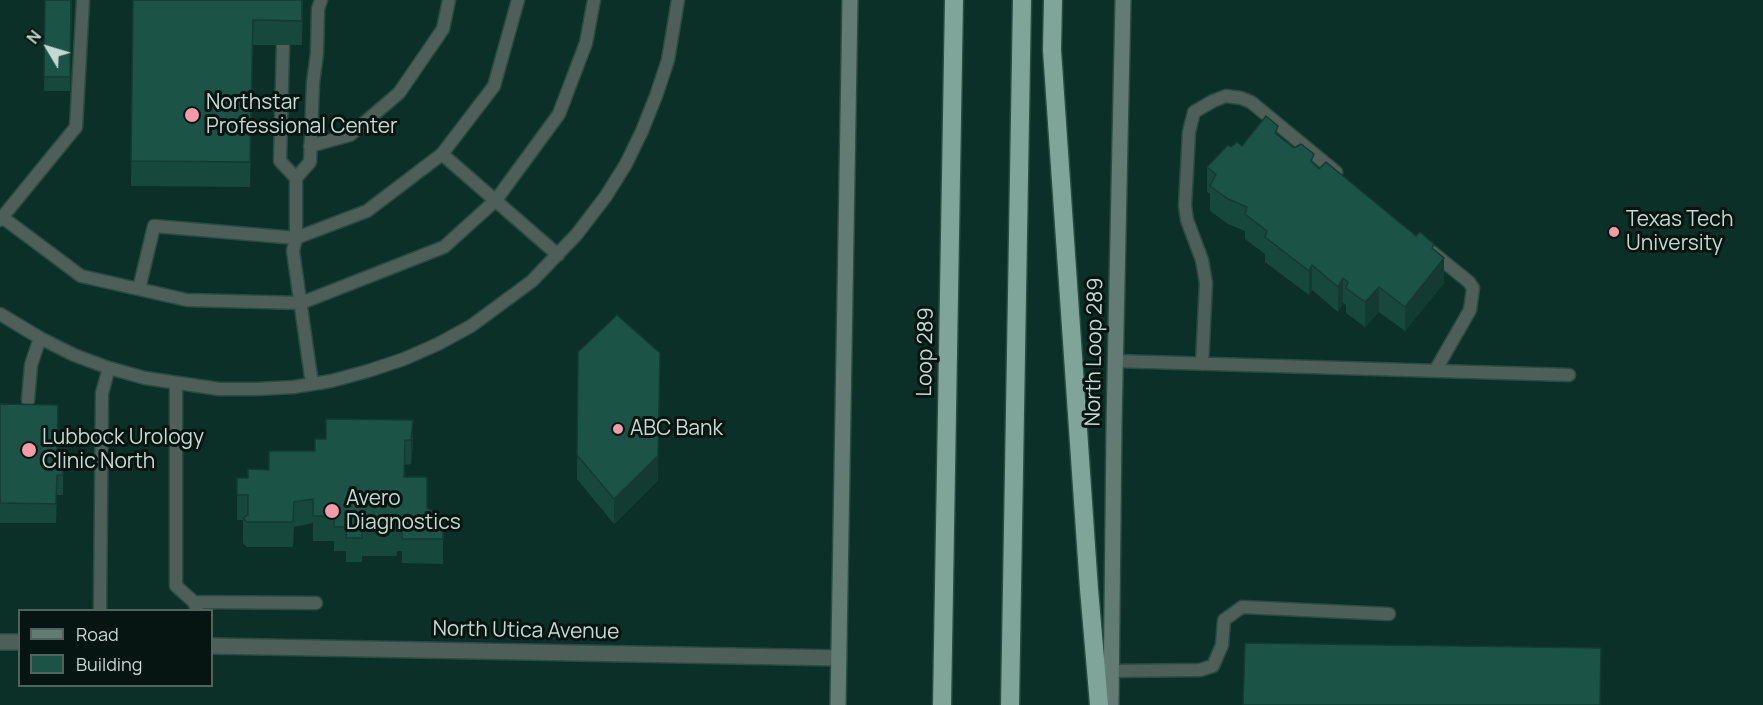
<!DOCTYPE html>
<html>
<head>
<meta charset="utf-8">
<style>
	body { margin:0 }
	#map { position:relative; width:1763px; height:705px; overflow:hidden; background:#0b3027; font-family:Manrope,sans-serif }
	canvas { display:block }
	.legend { position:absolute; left:18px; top:609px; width:195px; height:78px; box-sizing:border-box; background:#061511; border:2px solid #52635e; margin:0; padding:8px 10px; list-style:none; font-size:18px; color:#c5d9d2 }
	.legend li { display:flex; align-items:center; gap:12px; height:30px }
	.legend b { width:30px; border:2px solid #52635e }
	.north { position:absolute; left:18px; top:18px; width:60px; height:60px; -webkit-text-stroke:4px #061511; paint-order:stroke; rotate:308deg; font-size:16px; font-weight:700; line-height:24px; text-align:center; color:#c5d9d2 }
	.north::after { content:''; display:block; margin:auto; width:21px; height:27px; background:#c5d9d2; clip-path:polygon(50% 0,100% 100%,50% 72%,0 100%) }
</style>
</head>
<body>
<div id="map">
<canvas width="1763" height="705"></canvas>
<ul class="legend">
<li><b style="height:8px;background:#627b73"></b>Road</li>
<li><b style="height:16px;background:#1b5446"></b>Building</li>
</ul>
<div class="north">N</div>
</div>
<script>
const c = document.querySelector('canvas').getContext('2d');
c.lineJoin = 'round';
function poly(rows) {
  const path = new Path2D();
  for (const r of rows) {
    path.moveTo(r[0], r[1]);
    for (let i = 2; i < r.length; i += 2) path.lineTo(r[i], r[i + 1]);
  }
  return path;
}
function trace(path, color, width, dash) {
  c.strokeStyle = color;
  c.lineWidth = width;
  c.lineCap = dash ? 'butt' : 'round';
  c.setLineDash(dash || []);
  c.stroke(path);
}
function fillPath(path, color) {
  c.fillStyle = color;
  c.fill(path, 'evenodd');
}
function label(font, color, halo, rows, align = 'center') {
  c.font = font + ' Manrope,sans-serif';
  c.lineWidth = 6;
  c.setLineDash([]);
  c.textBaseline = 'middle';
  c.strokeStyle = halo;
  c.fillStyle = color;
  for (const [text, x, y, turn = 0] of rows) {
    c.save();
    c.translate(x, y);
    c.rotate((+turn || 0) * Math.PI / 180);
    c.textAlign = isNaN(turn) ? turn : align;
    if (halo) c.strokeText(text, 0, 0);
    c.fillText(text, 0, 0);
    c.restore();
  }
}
const lane = poly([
	[283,45,280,161,296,178,296,238,293,251,312,384],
	[310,146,350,135,399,93,443,29,449,0],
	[442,154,558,255],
	[296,178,310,162,313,83,317,53,318,9,321,0],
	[2,217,81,276,187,300,301,303,444,247,496,200,559,114,586,43,594,0],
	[0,220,76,127,83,0],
	[1432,252,1469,282,1473,288,1470,310,1435,371],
	[139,289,154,226,296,238,367,211,442,154,494,86,518,0],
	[0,314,40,338,74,355,109,368,145,378,219,389,257,389,294,387,331,381,368,371,404,359,438,344,471,326,532,281,577,234,606,196,626,164,642,131,656,96,668,60,678,0],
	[1116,361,1569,375],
	[1202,364,1206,283,1202,260,1187,220,1185,206,1189,132,1194,112,1213,101,1226,96,1241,98,1251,102,1336,172],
	[176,384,176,586,194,602,197,610],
	[28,400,31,365,40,338],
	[194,602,316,603],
	[100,610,102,393,109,368],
	[1111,671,1200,670,1213,666,1222,645,1224,620,1242,607,1389,614]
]);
const street = poly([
	[0,642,20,642],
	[212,646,839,658]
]);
const secondary = poly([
	[838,705,850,0],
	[1111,705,1114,424,1123,0]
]);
const highway = poly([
	[1053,0,1052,50,1089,589,1099,705],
	[942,705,954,0],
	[1010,705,1022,0]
]);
trace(lane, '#294b42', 15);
trace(street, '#294b42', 18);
trace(secondary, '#294b42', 18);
trace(highway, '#294b42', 21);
trace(lane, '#4e5e59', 12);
trace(street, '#4e5e59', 15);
trace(secondary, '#627b73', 15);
trace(highway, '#7fa59a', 18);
fillPath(poly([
	[45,0,72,0,70,91,44,91],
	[133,0,303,0,302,45,253,45,250,187,131,186],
	[1278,136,1319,169,1416,236,1434,249,1444,283,1405,331,1379,312,1365,327,1346,313,1346,305,1343,303,1338,312,1312,290,1309,295,1265,262,1265,254,1245,239,1245,231,1228,224,1210,211,1210,194,1207,192,1207,167,1242,146],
	[578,352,658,480,614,524,577,479],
	[0,404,57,455,63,455,63,495,57,495,56,523,0,523],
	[413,420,413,445,411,464,405,465,405,477,427,508,443,517,443,564,402,563,402,551,397,551,397,556,362,556,362,562,346,562,346,551,334,551,334,541,313,541,313,523,294,527,293,547,247,547,243,543,243,520,237,520,237,478,248,478,315,451,326,439]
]), '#17483c');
fillPath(poly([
	[1444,258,1444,283,1405,331,1405,307],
	[1312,265,1312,290,1309,295,1309,271],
	[1343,278,1343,303,1338,312,1338,287],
	[1379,287,1379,312,1365,327,1365,302],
	[660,378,658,480,614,524,614,499],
	[413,420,413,445,411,464,411,440]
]), '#133b31');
const building = poly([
	[45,0,71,0,70,77,44,77,45,0],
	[133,0,302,0,302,21,253,20,250,162,131,161,133,0],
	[1266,116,1278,126,1275,133,1294,148,1301,144,1314,154,1311,161,1319,169,1326,162,1416,236,1420,232,1434,244,1432,248,1444,258,1405,307,1379,287,1365,302,1346,288,1348,282,1343,278,1338,287,1312,265,1309,271,1265,237,1267,231,1245,214,1247,207,1228,199,1210,186,1216,174,1207,167,1228,145,1231,147,1237,142,1242,146,1266,116],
	[617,315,660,353,658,456,614,499,577,455,578,352,617,315],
	[0,404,58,405,57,455,63,455,63,475,57,475,56,504,0,503,0,404],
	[326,419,413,420,411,440,405,440,404,477,427,477,427,508,443,517,443,539,402,539,402,527,397,526,397,531,362,531,362,538,346,538,347,527,334,527,334,516,313,516,313,499,294,502,293,522,247,522,243,518,248,515,248,495,237,495,237,478,248,478,248,469,269,470,269,451,315,451,315,439,326,439,326,419],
	[1245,643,1601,648,1600,705,1243,705,1245,643]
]);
fillPath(building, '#1b5446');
trace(building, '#133b31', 1.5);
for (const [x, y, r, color] of [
	[192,115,8,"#f39aab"],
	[1614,232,6,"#f39aab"],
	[618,429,6,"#f39aab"],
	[29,450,8,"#f39aab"],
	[332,511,8,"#f39aab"]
]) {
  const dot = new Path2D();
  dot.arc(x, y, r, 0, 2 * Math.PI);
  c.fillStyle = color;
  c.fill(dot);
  trace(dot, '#061511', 2);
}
label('21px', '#c5d9d2', '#061511', [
	["Northstar",206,103],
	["Professional Center",206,127],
	["Texas Tech",1626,220],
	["University",1626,244],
	["ABC Bank",630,429],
	["Lubbock Urology",42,438],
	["Clinic North",42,462],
	["Avero",346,499],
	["Diagnostics",346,523]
], 'left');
label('21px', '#c5d9d2', '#061511', [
	["Loop 289",926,352,-89],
	["North Loop 289",1095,352,-89],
	["North Utica Avenue",526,631,1]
]);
</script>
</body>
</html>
